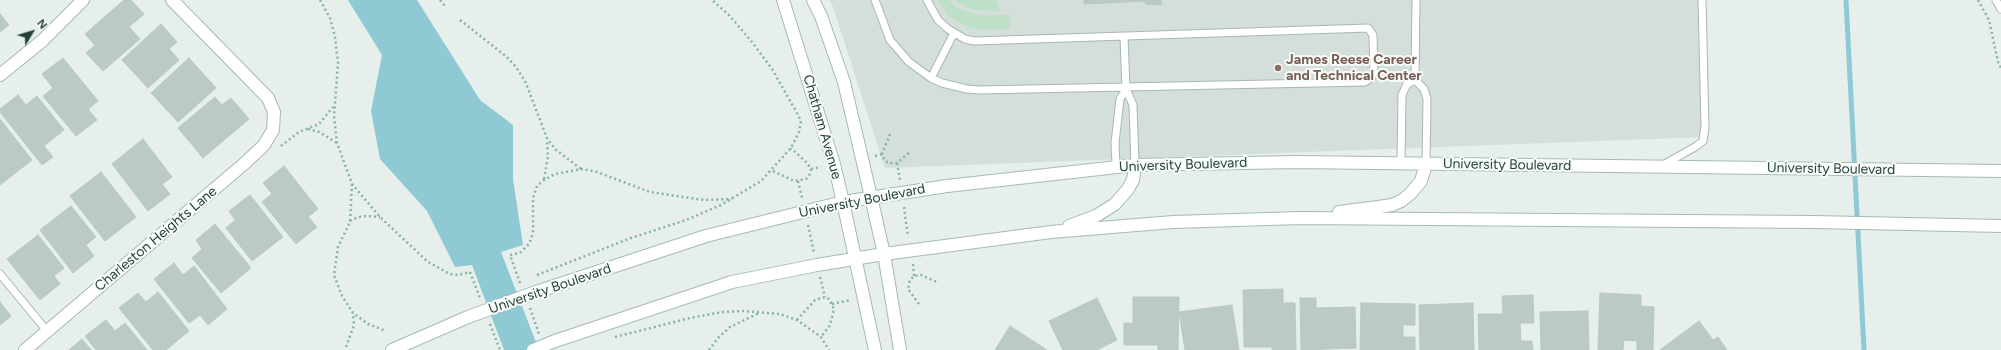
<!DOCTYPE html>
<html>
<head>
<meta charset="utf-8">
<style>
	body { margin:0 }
	#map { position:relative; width:2001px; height:350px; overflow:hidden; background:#e6efeb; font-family:Figtree,sans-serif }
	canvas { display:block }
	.north { position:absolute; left:12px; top:12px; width:40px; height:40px; -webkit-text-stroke:3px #f7fbf9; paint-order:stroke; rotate:52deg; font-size:11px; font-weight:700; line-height:16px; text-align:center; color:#24423a }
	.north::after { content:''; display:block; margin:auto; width:14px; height:18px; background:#24423a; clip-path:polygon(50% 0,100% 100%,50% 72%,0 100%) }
</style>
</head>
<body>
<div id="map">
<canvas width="2001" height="350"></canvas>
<div class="north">N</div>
</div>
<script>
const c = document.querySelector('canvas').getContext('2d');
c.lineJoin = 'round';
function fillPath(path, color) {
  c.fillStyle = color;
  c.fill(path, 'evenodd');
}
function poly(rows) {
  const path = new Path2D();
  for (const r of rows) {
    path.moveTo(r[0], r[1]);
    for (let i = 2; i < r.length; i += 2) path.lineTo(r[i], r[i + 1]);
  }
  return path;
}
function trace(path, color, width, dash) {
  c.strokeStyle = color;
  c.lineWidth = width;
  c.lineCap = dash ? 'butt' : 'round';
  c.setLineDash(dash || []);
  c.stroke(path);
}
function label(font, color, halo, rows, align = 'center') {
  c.font = font + ' Figtree,sans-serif';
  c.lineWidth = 4;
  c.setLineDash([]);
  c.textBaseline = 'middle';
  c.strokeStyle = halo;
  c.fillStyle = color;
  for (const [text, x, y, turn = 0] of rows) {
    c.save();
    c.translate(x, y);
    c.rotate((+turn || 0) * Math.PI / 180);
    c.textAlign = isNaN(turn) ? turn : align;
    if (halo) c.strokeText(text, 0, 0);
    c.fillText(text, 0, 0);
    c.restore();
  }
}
fillPath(poly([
	[829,0,1703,0,1705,137,885,168,833,7]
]), '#d4dfda');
fillPath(poly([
	[938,0,949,0,957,8,978,15,1010,15,1010,27,1007,29,972,29,950,18],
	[955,0,995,0,1001,11,977,10,970,9]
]), '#bfe0c8');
fillPath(poly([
	[348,0,417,0,480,100,513,125,513,179,523,245,501,252,539,350,504,350,472,265,455,267,427,211,380,159,371,111,382,55]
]), '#8ec9d4');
trace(poly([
	[1846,0,1864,350]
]), '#8ec9d4', 5);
const building = poly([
	[124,0,131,0,144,14,129,27,140,39,103,71,86,53,95,45,85,34,124,0],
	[1084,0,1161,0,1162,5,1146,4,1145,1,1084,4,1084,0],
	[0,14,9,25,0,32,0,14],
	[161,24,177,42,169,49,179,60,148,88,122,60,161,24],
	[63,58,98,101,88,109,97,120,76,136,43,96,53,88,42,74,63,58],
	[189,58,216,88,178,122,151,93,189,58],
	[18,95,26,105,37,96,64,130,44,146,53,157,42,165,0,112,0,109,18,95],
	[215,97,222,105,231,98,249,119,203,158,178,128,215,97],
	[0,119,32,160,0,185,0,119],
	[143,139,172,177,162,184,170,194,148,211,112,164,143,139],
	[284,166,318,209,308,217,317,227,296,244,262,202,272,194,263,183,284,166],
	[101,172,136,217,105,241,70,196,101,172],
	[250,195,283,237,252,261,226,228,235,220,229,211,250,195],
	[71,206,96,237,86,245,94,256,73,273,40,230,71,206],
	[215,224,251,268,221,293,192,258,202,249,196,240,215,224],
	[38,235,64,268,54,276,60,284,40,300,7,259,38,235],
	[174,263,183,275,194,266,227,309,208,325,200,315,189,323,154,279,174,263],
	[1283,289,1283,303,1295,303,1296,350,1272,350,1272,347,1244,347,1243,290,1283,289],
	[158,292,189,331,166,350,153,350,119,308,138,293,146,302,158,292],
	[1600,293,1641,295,1641,306,1654,307,1653,350,1637,350,1637,341,1624,340,1623,350,1598,350,1600,293],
	[1533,295,1534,323,1520,323,1521,341,1532,341,1533,350,1479,350,1478,314,1503,314,1502,296,1533,295],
	[1133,297,1179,297,1178,350,1158,350,1158,345,1124,345,1124,323,1133,323,1133,297],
	[1097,298,1117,340,1097,350,1063,350,1049,321,1097,298],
	[1300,298,1316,298,1316,308,1355,307,1356,348,1301,350,1300,298],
	[0,302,11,316,0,325,0,302],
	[1361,303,1415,304,1415,325,1403,325,1403,337,1415,337,1415,350,1360,350,1361,303],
	[1473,303,1474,350,1420,350,1419,305,1473,303],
	[1232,305,1239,350,1185,350,1179,312,1232,305],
	[1588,311,1589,350,1541,350,1540,312,1588,311],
	[106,320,115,331,125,323,147,350,96,350,85,336,106,320],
	[1699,321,1713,340,1718,337,1727,350,1660,350,1699,321],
	[1010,326,1047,350,995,350,1010,326],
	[82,339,91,350,69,350,82,339]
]);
fillPath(building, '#bbcac4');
trace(building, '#b8c9c2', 1);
const service = poly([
	[875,0,890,40,909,62,931,78,942,83,967,89,980,90,1365,82,1372,77,1374,72,1373,35,1368,28,974,41,965,39,948,29,938,20,927,0],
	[1996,0,2001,9],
	[1124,37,1126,89,1133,105,1135,165],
	[931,78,954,33],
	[1415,80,1416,0],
	[1401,163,1402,95,1407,84,1415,80,1424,89,1427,99,1426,164],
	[1663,165,1695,147,1703,141,1705,127,1702,0],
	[1116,167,1115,143,1120,99,1126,89],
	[0,274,47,331]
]);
const minor = poly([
	[0,75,42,41,83,0],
	[871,197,884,254,900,350],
	[843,202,875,350],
	[25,350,245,163,264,145,273,130,274,112,268,98,172,0]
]);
const tertiary = poly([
	[783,0,834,164,843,202],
	[813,0,821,16,844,82,871,197]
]);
const secondary = poly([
	[1339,212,1378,207,1392,205,1401,201,1410,194,1421,181,1426,164],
	[1069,226,1096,216,1115,204,1128,189,1133,180,1135,165],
	[536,292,706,236,843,202,947,186,1135,165,1297,162,2001,171],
	[555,341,732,282,817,265,884,254,1051,232,1173,222,1300,218,1814,222,2001,226],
	[392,350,468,317]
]);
trace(service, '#a8b8b2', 9);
trace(minor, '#a8b8b2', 14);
trace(tertiary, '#a8b8b2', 14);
trace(secondary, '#a4bbb3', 14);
trace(poly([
	[320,0,330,18,335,37,338,63,334,116,337,143,352,184,380,217,428,262,450,274,458,275,470,272,480,298],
	[440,0,445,6],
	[1978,0,1989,20,1998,62,2001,68],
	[460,20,507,57,516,67,525,81,547,138,555,149,581,169],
	[308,129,319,132,337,143],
	[890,134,882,154,884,159,888,163,897,163,910,152],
	[281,146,299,132,319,124,333,107],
	[875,156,882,154],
	[897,163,900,180],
	[811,169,821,167],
	[773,171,794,181,806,179,809,176,811,169,807,163,791,148],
	[544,179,548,156,547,139],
	[798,181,802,198],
	[352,184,350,222,338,247,334,275,342,296,353,313,368,324,386,331],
	[904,207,908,237],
	[350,221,358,217,367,216,380,217],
	[808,225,814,253],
	[913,264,914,276],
	[537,275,631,238,686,220,721,205,761,181,791,148,799,132,801,121,797,113,772,69,752,42,729,15,712,0],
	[820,277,825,297],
	[520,283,510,255,520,253,529,244,533,233,533,198,537,186,544,180,555,174,582,169,597,172,650,192,704,200,732,199],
	[832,304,851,300],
	[919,304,908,289,910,280,914,276,921,275,937,282],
	[530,308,539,334],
	[797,320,815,300,825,297,829,299,834,309,830,325,821,337],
	[490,324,500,350],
	[615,337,690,318,723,312,744,311,780,314,797,320,821,337,829,350],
	[346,347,354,325,353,313],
	[709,350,718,338,730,327,759,313]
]), '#86b3a5', 2.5, [2, 3]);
trace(service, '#fff', 7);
trace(minor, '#fff', 12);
trace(tertiary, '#fff', 12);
trace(secondary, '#fff', 12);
const secondaryBridge = poly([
	[468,317,536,292],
	[533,350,555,341]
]);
trace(secondaryBridge, '#a4bbb3', 14, []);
trace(secondaryBridge, '#fff', 12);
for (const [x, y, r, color] of [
	[1278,68,4,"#8d6e63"]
]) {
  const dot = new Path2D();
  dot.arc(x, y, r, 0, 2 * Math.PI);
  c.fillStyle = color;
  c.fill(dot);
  trace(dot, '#f7fbf9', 1.5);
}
label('bold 14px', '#785e54', '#f7fbf9', [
	["James Reese Career",1286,60],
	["and Technical Center",1286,76]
], 'left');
label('14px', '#24423a', '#f7fbf9', [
	["Chatham Avenue",822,127,74],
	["University Boulevard",1183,165,-2],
	["University Boulevard",1507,165,1],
	["University Boulevard",1831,169,1],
	["University Boulevard",862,201,-11],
	["Charleston Heights Lane",156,239,-40],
	["University Boulevard",550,289,-19]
]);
</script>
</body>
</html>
